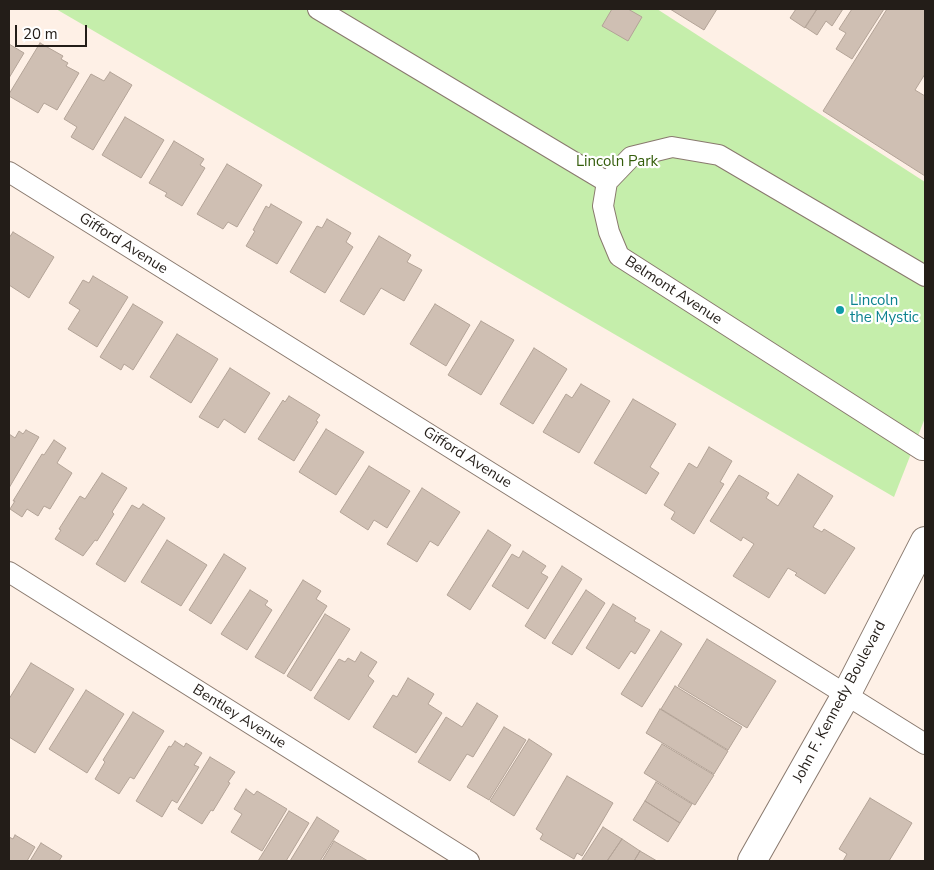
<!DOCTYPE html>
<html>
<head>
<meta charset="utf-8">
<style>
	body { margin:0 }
	#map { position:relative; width:934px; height:870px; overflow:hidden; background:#fef0e6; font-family:"Nunito Sans",sans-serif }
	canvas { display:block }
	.frame { position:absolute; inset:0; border:10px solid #231d18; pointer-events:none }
	.scale { position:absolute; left:15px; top:25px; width:72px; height:22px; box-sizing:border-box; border:2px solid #231d18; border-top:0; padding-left:6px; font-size:15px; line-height:18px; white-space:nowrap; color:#231d18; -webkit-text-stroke:4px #fff; paint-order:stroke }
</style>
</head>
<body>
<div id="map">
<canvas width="934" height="870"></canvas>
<div class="frame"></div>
<div class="scale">20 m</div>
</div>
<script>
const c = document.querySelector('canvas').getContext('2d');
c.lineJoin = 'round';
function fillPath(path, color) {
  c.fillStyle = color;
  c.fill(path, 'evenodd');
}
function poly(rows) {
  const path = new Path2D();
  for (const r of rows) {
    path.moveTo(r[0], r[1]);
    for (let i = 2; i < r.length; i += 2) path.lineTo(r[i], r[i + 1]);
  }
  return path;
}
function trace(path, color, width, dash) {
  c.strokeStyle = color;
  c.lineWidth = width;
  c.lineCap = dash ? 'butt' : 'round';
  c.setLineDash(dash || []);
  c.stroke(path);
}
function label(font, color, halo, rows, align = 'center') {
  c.font = font + ' "Nunito Sans",sans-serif';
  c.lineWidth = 4.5;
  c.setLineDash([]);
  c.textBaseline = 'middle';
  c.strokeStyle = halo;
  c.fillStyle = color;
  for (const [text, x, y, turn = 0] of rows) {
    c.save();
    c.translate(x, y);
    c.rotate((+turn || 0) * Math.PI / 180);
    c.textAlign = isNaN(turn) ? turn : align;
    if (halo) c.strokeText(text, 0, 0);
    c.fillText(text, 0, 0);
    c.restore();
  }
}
fillPath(poly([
	[56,9,657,9,925,182,925,418,894,497]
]), '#c5eeab');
const building = poly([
	[612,9,628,9,642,17,628,41,602,26,612,9],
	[670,9,717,9,704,30,670,9],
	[796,9,817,9,805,28,790,18,796,9],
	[817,9,843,9,832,26,826,21,817,35,805,27,817,9],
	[852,9,884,9,852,59,836,49,846,33,839,29,852,9],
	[887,9,925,9,925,74,915,90,925,96,925,176,823,111,887,9],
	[40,43,63,56,61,59,68,63,66,66,79,73,57,110,44,103,38,113,9,96,9,94,40,43],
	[9,44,24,53,9,78,9,44],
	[110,72,132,85,93,150,71,137,77,127,64,119,91,74,104,81,110,72],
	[125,117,164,140,141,178,102,155,125,117],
	[174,141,204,159,200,165,205,168,182,206,165,196,167,193,149,183,174,141],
	[227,164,262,185,237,227,228,222,223,229,197,214,227,164],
	[271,204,302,222,277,264,246,246,255,231,253,230,266,206,269,208,271,204],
	[327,219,351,233,346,242,353,247,325,293,290,272,317,226,322,228,327,219],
	[13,232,54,257,29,298,9,285,9,238,13,232],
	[379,236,411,255,407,262,422,270,404,301,381,288,364,315,340,301,379,236],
	[93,276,128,297,97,347,68,329,80,310,69,303,83,280,89,283,93,276],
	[133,304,163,322,133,370,124,364,121,370,100,357,133,304],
	[435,304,470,325,446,366,410,344,435,304],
	[481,321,514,340,481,395,448,375,481,321],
	[177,334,218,359,191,403,150,377,177,334],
	[534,348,567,369,533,424,500,404,534,348],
	[230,368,270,393,245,433,224,419,218,428,199,417,230,368],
	[581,384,610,401,579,453,543,432,566,394,572,398,581,384],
	[289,396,320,415,316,421,318,422,294,461,258,439,283,400,285,402,289,396],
	[633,399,676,424,650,467,659,473,646,494,594,463,633,399],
	[326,429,364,452,336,495,299,472,326,429],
	[26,430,39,437,9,488,9,434,15,438,19,431,23,434,26,430],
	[54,440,66,448,57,463,72,473,50,509,44,506,38,516,27,509,22,517,10,509,15,501,13,501,42,454,44,455,54,440],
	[709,447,732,461,720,482,724,484,694,534,671,519,675,512,664,505,689,463,697,468,709,447],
	[369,466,410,491,387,528,374,520,368,530,340,512,369,466],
	[102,473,127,488,112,512,114,514,97,541,95,540,83,556,55,539,61,530,59,529,80,496,85,499,102,473],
	[798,474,833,496,813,527,822,532,824,529,855,548,825,594,795,575,797,573,788,568,769,598,733,576,754,544,743,537,741,541,710,521,739,475,769,493,766,498,778,506,798,474],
	[422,488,460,512,438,546,430,541,417,562,387,544,422,488],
	[143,504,165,518,125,582,96,564,132,505,139,509,143,504],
	[488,530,511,545,470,610,447,595,488,530],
	[167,540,207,565,181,606,141,582,167,540],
	[523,551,546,566,541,573,548,577,528,609,492,586,512,554,519,558,523,551],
	[224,554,246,568,211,624,189,610,224,554],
	[562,566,582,579,545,639,525,626,562,566],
	[303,580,321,591,316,599,327,606,284,674,255,657,303,580],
	[250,590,268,601,265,605,272,610,247,650,221,634,250,590],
	[586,590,605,603,572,655,552,643,586,590],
	[613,604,636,618,634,621,650,630,635,654,631,651,619,669,586,648,613,604],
	[325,614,350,629,311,691,287,676,325,614],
	[661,631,682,644,642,707,621,694,661,631],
	[707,639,776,681,747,728,678,686,707,639],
	[361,652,377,662,368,676,374,681,349,720,314,698,339,659,345,662,348,658,355,662,361,652],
	[31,663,74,689,35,753,9,737,9,699,31,663],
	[408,678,434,694,428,704,442,713,416,753,373,727,393,695,397,697,408,678],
	[675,686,742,727,728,750,661,709,675,686],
	[86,690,124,714,87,773,49,749,86,690],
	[477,703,498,716,473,757,467,754,450,781,418,762,446,717,462,727,477,703],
	[660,709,728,751,714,774,646,733,660,709],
	[133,712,164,731,134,779,130,777,119,794,95,779,105,762,103,760,133,712],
	[504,727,526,740,489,800,467,787,504,727],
	[529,739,552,754,514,816,490,801,529,739],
	[175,741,184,747,186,743,202,753,194,765,199,767,177,803,172,800,162,817,136,801,169,746,171,747,175,741],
	[662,744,714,775,695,805,644,773,662,744],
	[210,757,235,772,228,782,230,783,213,811,211,810,202,824,178,809,210,757],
	[567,776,613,803,582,856,577,853,574,859,540,839,543,834,536,829,567,776],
	[656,782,692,804,680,823,645,801,656,782],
	[246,789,254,795,257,791,287,809,262,851,231,832,242,814,234,809,246,789],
	[870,798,912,823,889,861,843,861,847,854,839,849,870,798],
	[645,801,680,823,668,842,633,820,645,801],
	[289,811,309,823,286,861,258,861,289,811],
	[317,817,339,831,320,861,290,861,317,817],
	[603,827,622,839,607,861,581,861,603,827],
	[15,835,35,847,27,861,9,861,9,837,13,839,15,835],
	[622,839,640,851,634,861,607,861,622,839],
	[334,841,368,861,322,861,334,841],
	[41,843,62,856,59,861,30,861,41,843],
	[640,851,657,861,634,861,640,851]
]);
fillPath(building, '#cfbfb3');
trace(building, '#b3a397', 1);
const street = poly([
	[318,9,607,182],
	[9,172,925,744],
	[607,182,603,206,609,232,619,256,922,450,925,450],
	[607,182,631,157,672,147,719,155,925,276],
	[9,572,469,861]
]);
const primary = poly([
	[752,861,846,695,925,541]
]);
trace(street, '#89796e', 22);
trace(primary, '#89796e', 30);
trace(street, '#fff', 20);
trace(primary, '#fff', 28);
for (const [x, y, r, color] of [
	[840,310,5,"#0f9aa8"]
]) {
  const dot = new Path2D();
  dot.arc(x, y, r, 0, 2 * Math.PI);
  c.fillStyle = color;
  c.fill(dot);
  trace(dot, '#fff', 2);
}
label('15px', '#355e0c', '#fff', [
	["Lincoln Park",617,162]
]);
label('15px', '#231d18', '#fff', [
	["Gifford Avenue",123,244,32],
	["Belmont Avenue",673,291,33],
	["Gifford Avenue",467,458,32],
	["John F. Kennedy Boulevard",840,702,-62],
	["Bentley Avenue",239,717,32]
]);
label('15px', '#0d838f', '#fff', [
	["Lincoln",850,301],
	["the Mystic",850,318]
], 'left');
</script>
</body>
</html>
